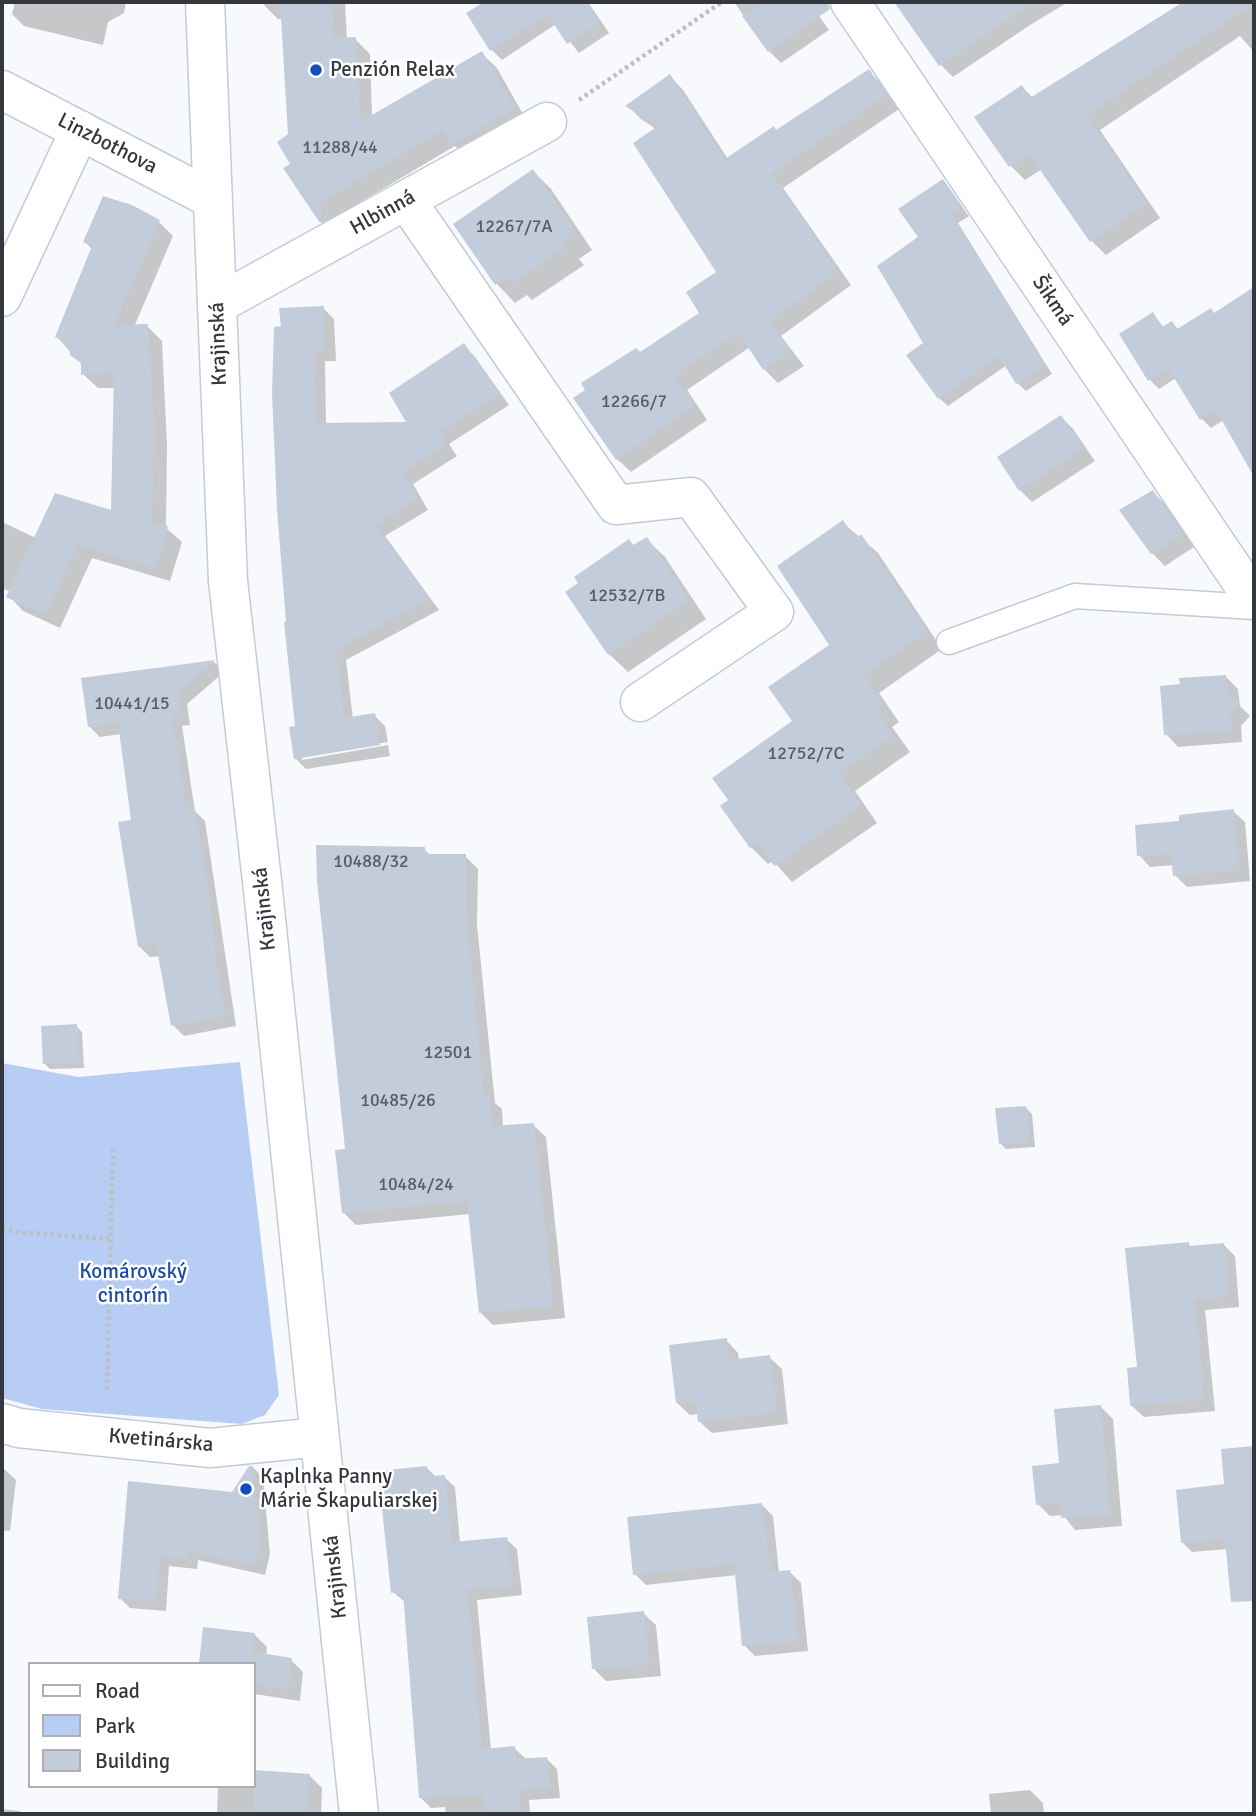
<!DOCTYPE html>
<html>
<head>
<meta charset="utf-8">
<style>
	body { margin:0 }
	#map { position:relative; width:1256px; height:1816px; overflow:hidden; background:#f7f9fc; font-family:Signika,sans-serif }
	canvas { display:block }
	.frame { position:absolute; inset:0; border:4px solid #34383e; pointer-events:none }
	.legend { position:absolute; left:28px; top:1662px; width:228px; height:126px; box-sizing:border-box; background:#fff; border:2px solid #aeafb2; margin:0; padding:9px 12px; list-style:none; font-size:21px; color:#34383e }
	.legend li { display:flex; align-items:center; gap:14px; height:35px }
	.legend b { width:35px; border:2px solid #aeafb2 }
</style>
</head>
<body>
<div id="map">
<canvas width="1256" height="1816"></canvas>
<div class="frame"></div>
<ul class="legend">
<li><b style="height:9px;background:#fff"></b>Road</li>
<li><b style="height:19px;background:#b7cdf4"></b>Park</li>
<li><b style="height:19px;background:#c3ccdb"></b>Building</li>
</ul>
</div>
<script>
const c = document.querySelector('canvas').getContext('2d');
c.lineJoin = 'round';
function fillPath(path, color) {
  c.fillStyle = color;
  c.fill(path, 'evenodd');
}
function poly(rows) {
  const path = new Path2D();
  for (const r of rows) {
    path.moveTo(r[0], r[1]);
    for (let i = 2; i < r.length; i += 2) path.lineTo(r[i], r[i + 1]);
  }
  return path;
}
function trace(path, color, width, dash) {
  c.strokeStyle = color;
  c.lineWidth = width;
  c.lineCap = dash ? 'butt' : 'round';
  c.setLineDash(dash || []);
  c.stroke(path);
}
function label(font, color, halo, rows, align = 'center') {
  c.font = font + ' Signika,sans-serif';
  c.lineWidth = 5;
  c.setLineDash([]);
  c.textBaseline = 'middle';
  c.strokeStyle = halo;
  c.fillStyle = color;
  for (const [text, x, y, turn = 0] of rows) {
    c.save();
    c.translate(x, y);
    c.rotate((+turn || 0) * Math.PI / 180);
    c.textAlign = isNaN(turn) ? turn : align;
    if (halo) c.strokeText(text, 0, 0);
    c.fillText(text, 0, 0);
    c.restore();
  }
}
fillPath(poly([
	[240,1062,279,1395,265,1415,242,1424,42,1409,2,1398,2,1063,78,1077]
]), '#b7cdf4');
fillPath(poly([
	[15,2,126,2,124,13,108,22,103,45,24,26,12,14],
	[264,2,345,2,347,40,355,39,370,54,372,117,482,54,497,68,528,123,467,158,455,146,335,217,335,236,321,222,292,164,283,19,278,19,264,5],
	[487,2,588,2,609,33,579,53,556,24,502,60,492,50,469,14],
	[734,2,809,2,829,30,781,63,769,51],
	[896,2,1068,2,1027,27,953,77,941,65],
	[1195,2,1254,2,1254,52,1240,36,1100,130,1160,218,1106,255,1092,241,1042,169,1025,180,1011,166,1022,87,1033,98,1174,17],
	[869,72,883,85,899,109,783,188,851,285,781,336,804,366,778,383,764,369,750,347,687,390,707,420,631,472,617,459,640,354,702,313,719,272,656,129,641,119,628,106,670,76,683,90,728,159,777,132],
	[533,171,551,189,592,250,579,259,584,265,532,300,527,295,515,303,497,284,455,224],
	[943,182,969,216,958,223,1052,374,1026,391,1017,383,1007,365,948,406,939,398,925,343,920,237],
	[159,222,173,236,134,327,147,326,162,341,167,444,166,528,182,542,170,581,92,558,60,628,23,611,9,596,11,592,2,588,2,522,36,538,113,512,115,388,98,388,83,374,83,366,57,337,92,249,85,242],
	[1254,289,1254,468,1247,460,1224,420,1211,428,1201,418,1176,378,1159,389,1150,380,1153,314,1164,328,1172,323,1179,330,1215,314],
	[323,308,334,319,336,361,325,361,326,425,409,424,464,346,475,357,509,405,449,444,457,456,413,484,428,510,385,536,439,610,346,660,353,719,374,715,385,726,388,742,302,756,302,760,388,745,390,756,306,769,295,758,297,727,279,509],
	[1061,417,1073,429,1095,461,1032,502,1020,490],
	[1153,492,1165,504,1194,547,1165,566,1152,553,1121,511],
	[842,522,878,553,942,649,879,693,899,722,892,727,910,752,855,791,877,823,792,882,773,861,768,864,751,847,723,807,794,722,832,645],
	[646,539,665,557,706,619,628,672,609,654,629,541,635,547],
	[214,662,224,672,187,704,190,725,182,726,195,811,205,821,236,1026,184,1036,173,1025,160,956,150,957,139,946,133,821,121,734,100,737,89,726,83,680],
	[1225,676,1238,689,1240,706,1250,716,1241,726,1242,742,1178,747,1166,734],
	[1233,811,1245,822,1250,881,1187,887,1175,875,1174,865,1150,867,1139,855,1181,822],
	[424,849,431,856,465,856,478,869,477,925,495,1103,502,1109,503,1127,533,1125,546,1137,565,1318,493,1325,480,1312,470,1214,356,1225,343,1212,347,1150],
	[76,1026,82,1032,84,1068,50,1069,45,1064],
	[1026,1108,1032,1114,1035,1147,1006,1149,1000,1143],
	[1188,1244,1192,1247,1223,1244,1235,1256,1239,1307,1205,1310,1215,1411,1144,1417,1132,1406,1139,1369],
	[726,1340,738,1353,739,1360,769,1357,782,1369,788,1424,712,1433,699,1421,699,1414,690,1415,677,1403],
	[1101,1407,1113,1419,1122,1526,1075,1530,1063,1515,1050,1516,1038,1504,1061,1465],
	[1254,1448,1254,1575,1244,1576,1228,1549,1192,1552,1183,1543,1226,1486,1222,1451],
	[2,1467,16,1480,10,1531,2,1530],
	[253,1467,263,1478,270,1554,265,1575,198,1560,197,1569,169,1566,166,1611,130,1608,120,1598,130,1483,233,1494],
	[427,1468,436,1477,444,1477,455,1487,460,1543,506,1539,517,1549,522,1595,477,1600,491,1750,514,1748,525,1758,547,1759,557,1769,560,1798,529,1800,530,1814,446,1814,445,1807,431,1808,420,1797,406,1603,393,1592],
	[762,1505,773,1516,779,1573,790,1572,801,1583,808,1651,755,1656,744,1645,737,1575,646,1585,635,1574],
	[643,1613,656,1625,661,1676,606,1681,594,1669],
	[255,1635,267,1647,266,1655,291,1660,303,1672,300,1701,254,1694,254,1664,201,1664],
	[254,1772,310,1776,322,1788,321,1814,217,1814,218,1786,254,1786],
	[1030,1790,1043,1803,1044,1814,991,1814,989,1794],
	[2,1809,19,1811,22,1814,2,1814]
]), '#0003');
fillPath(poly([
	[280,2,332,2,334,38,356,37,360,122,482,51,515,108,451,145,443,130,321,202,321,222,320,223,283,168,290,164,277,142,288,134],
	[484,2,587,2,600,22,567,44,547,14,490,51,466,13],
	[762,2,828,2,830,9,768,52,742,16],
	[894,2,1033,2,939,66],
	[1183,2,1254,3,1087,115,1147,203,1090,242,1029,154,1009,167,974,117,1022,85,1030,98],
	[869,69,886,95,771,174,839,271,769,321,791,351,763,370,738,332,674,376,695,405,616,460,573,398,585,390,581,383,636,348,640,352,699,313,686,292,716,272,633,143,658,126,625,106,670,74,725,159,774,126,776,130],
	[533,169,575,231,562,240,567,246,512,283,508,277,495,285,453,224],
	[943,179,962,206,951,214,1045,365,1016,384,999,356,938,399,906,355,923,343,877,266,918,237,898,209],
	[103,196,132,205,160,220,114,325,148,324,154,428,152,522,168,526,156,568,78,545,45,615,6,597,55,493,111,510,114,373,81,375,81,363,70,355,69,344,55,337,92,246,83,242],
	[1254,287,1254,477,1216,410,1200,420,1168,368,1148,381,1119,334,1153,312,1162,327,1172,321,1177,329,1211,308,1214,313],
	[324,306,325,350,314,351,316,423,406,422,389,393,464,343,499,394,440,432,447,444,403,472,418,498,375,525,430,599,336,649,344,718,375,713,380,745,294,759,289,727,295,726,284,622,286,622,277,509,272,393,274,327,281,326,279,308],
	[1061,415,1084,448,1019,491,997,457],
	[1153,490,1183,534,1151,554,1119,510],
	[843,520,855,539,861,534,927,631,863,675,884,704,876,710,894,735,839,773,861,805,774,866,758,843,750,848,720,806,728,800,712,778,792,721,768,687,829,645,777,566],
	[647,537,689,600,608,655,565,592,578,583,574,577,629,539,633,545],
	[215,660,177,693,180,715,172,716,186,810,195,809,210,900,217,970,226,1016,171,1026,156,944,138,947,118,822,131,820,118,723,88,727,81,678],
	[1226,675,1228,692,1239,703,1230,714,1231,731,1164,735,1160,686,1180,684,1179,678],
	[1234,809,1239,870,1173,876,1171,854,1137,856,1135,825,1179,821,1179,815],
	[316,845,425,847,425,854,466,854,466,912,484,1095,490,1095,492,1126,534,1123,553,1306,479,1313,467,1201,342,1213,335,1150,345,1149,317,880],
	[77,1024,79,1063,43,1064,41,1026],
	[1026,1106,1030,1142,999,1144,995,1108],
	[1189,1242,1189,1246,1224,1243,1229,1296,1195,1299,1204,1400,1130,1406,1127,1368,1137,1367,1125,1248],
	[727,1338,729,1360,770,1355,777,1412,698,1422,696,1401,676,1403,669,1345],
	[1101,1405,1110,1514,1061,1518,1060,1502,1036,1505,1032,1466,1059,1463,1054,1409],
	[1254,1446,1254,1601,1231,1602,1225,1540,1181,1543,1176,1490,1224,1484,1221,1449],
	[249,1466,253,1466,260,1543,255,1566,188,1551,188,1559,159,1557,157,1602,118,1599,128,1481,232,1492],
	[427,1466,428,1476,445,1475,452,1542,507,1537,513,1585,467,1589,482,1749,515,1746,516,1759,547,1757,550,1788,519,1790,521,1814,485,1814,483,1795,419,1798,403,1592,391,1593,378,1471],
	[762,1503,771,1572,790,1570,798,1641,742,1646,734,1564,633,1575,627,1517],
	[644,1611,649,1664,592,1669,587,1617],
	[203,1627,255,1633,251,1664,199,1664],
	[254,1652,292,1658,288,1690,254,1684],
	[254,1770,310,1774,308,1814,254,1814]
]), '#c3ccdb');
const service = poly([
	[949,642,1075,596,1254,607]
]);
const minor = poly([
	[205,2,228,581,263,890,359,1814],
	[850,2,1254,600],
	[2,90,212,199],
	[406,200,616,505,691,497,774,612,640,702],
	[2,297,80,130],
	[218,304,547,122],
	[2,1423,19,1428,210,1448,320,1437]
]);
trace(service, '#c2cbda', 27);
trace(minor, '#c2cbda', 41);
trace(poly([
	[579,100,722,2],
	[2,1229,16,1232,109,1239],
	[107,1390,113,1145]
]), '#bcbfc3', 4.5, [3.5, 3.5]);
trace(service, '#fff', 24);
trace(minor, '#fff', 38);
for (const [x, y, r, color] of [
	[316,70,7,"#154eba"],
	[246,1489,7,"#154eba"]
]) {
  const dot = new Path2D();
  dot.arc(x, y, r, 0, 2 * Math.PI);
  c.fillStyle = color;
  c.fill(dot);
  trace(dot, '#fff', 2.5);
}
label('18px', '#585d65', null, [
	["11288/44",340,148],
	["12267/7A",514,227],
	["12266/7",634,402],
	["12532/7B",627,596],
	["10441/15",132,704],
	["12752/7C",806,754],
	["10488/32",371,862],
	["12501",448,1053],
	["10485/26",398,1101],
	["10484/24",416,1185]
]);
label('21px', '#34383e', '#fff', [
	["Penzión Relax",330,70],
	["Kaplnka Panny",260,1477],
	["Márie Škapuliarskej",260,1501]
], 'left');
label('21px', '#34383e', '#fff', [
	["Linzbothova",107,144,27],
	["Hlbinná",383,213,-29],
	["Šikmá",1052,301,56],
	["Krajinská",219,344,-92],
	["Krajinská",265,909,-96],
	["Kvetinárska",161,1441,5],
	["Krajinská",336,1577,-96]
]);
label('21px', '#1d4ca6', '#fff', [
	["Komárovský",133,1272],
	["cintorín",133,1296]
]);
</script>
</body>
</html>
